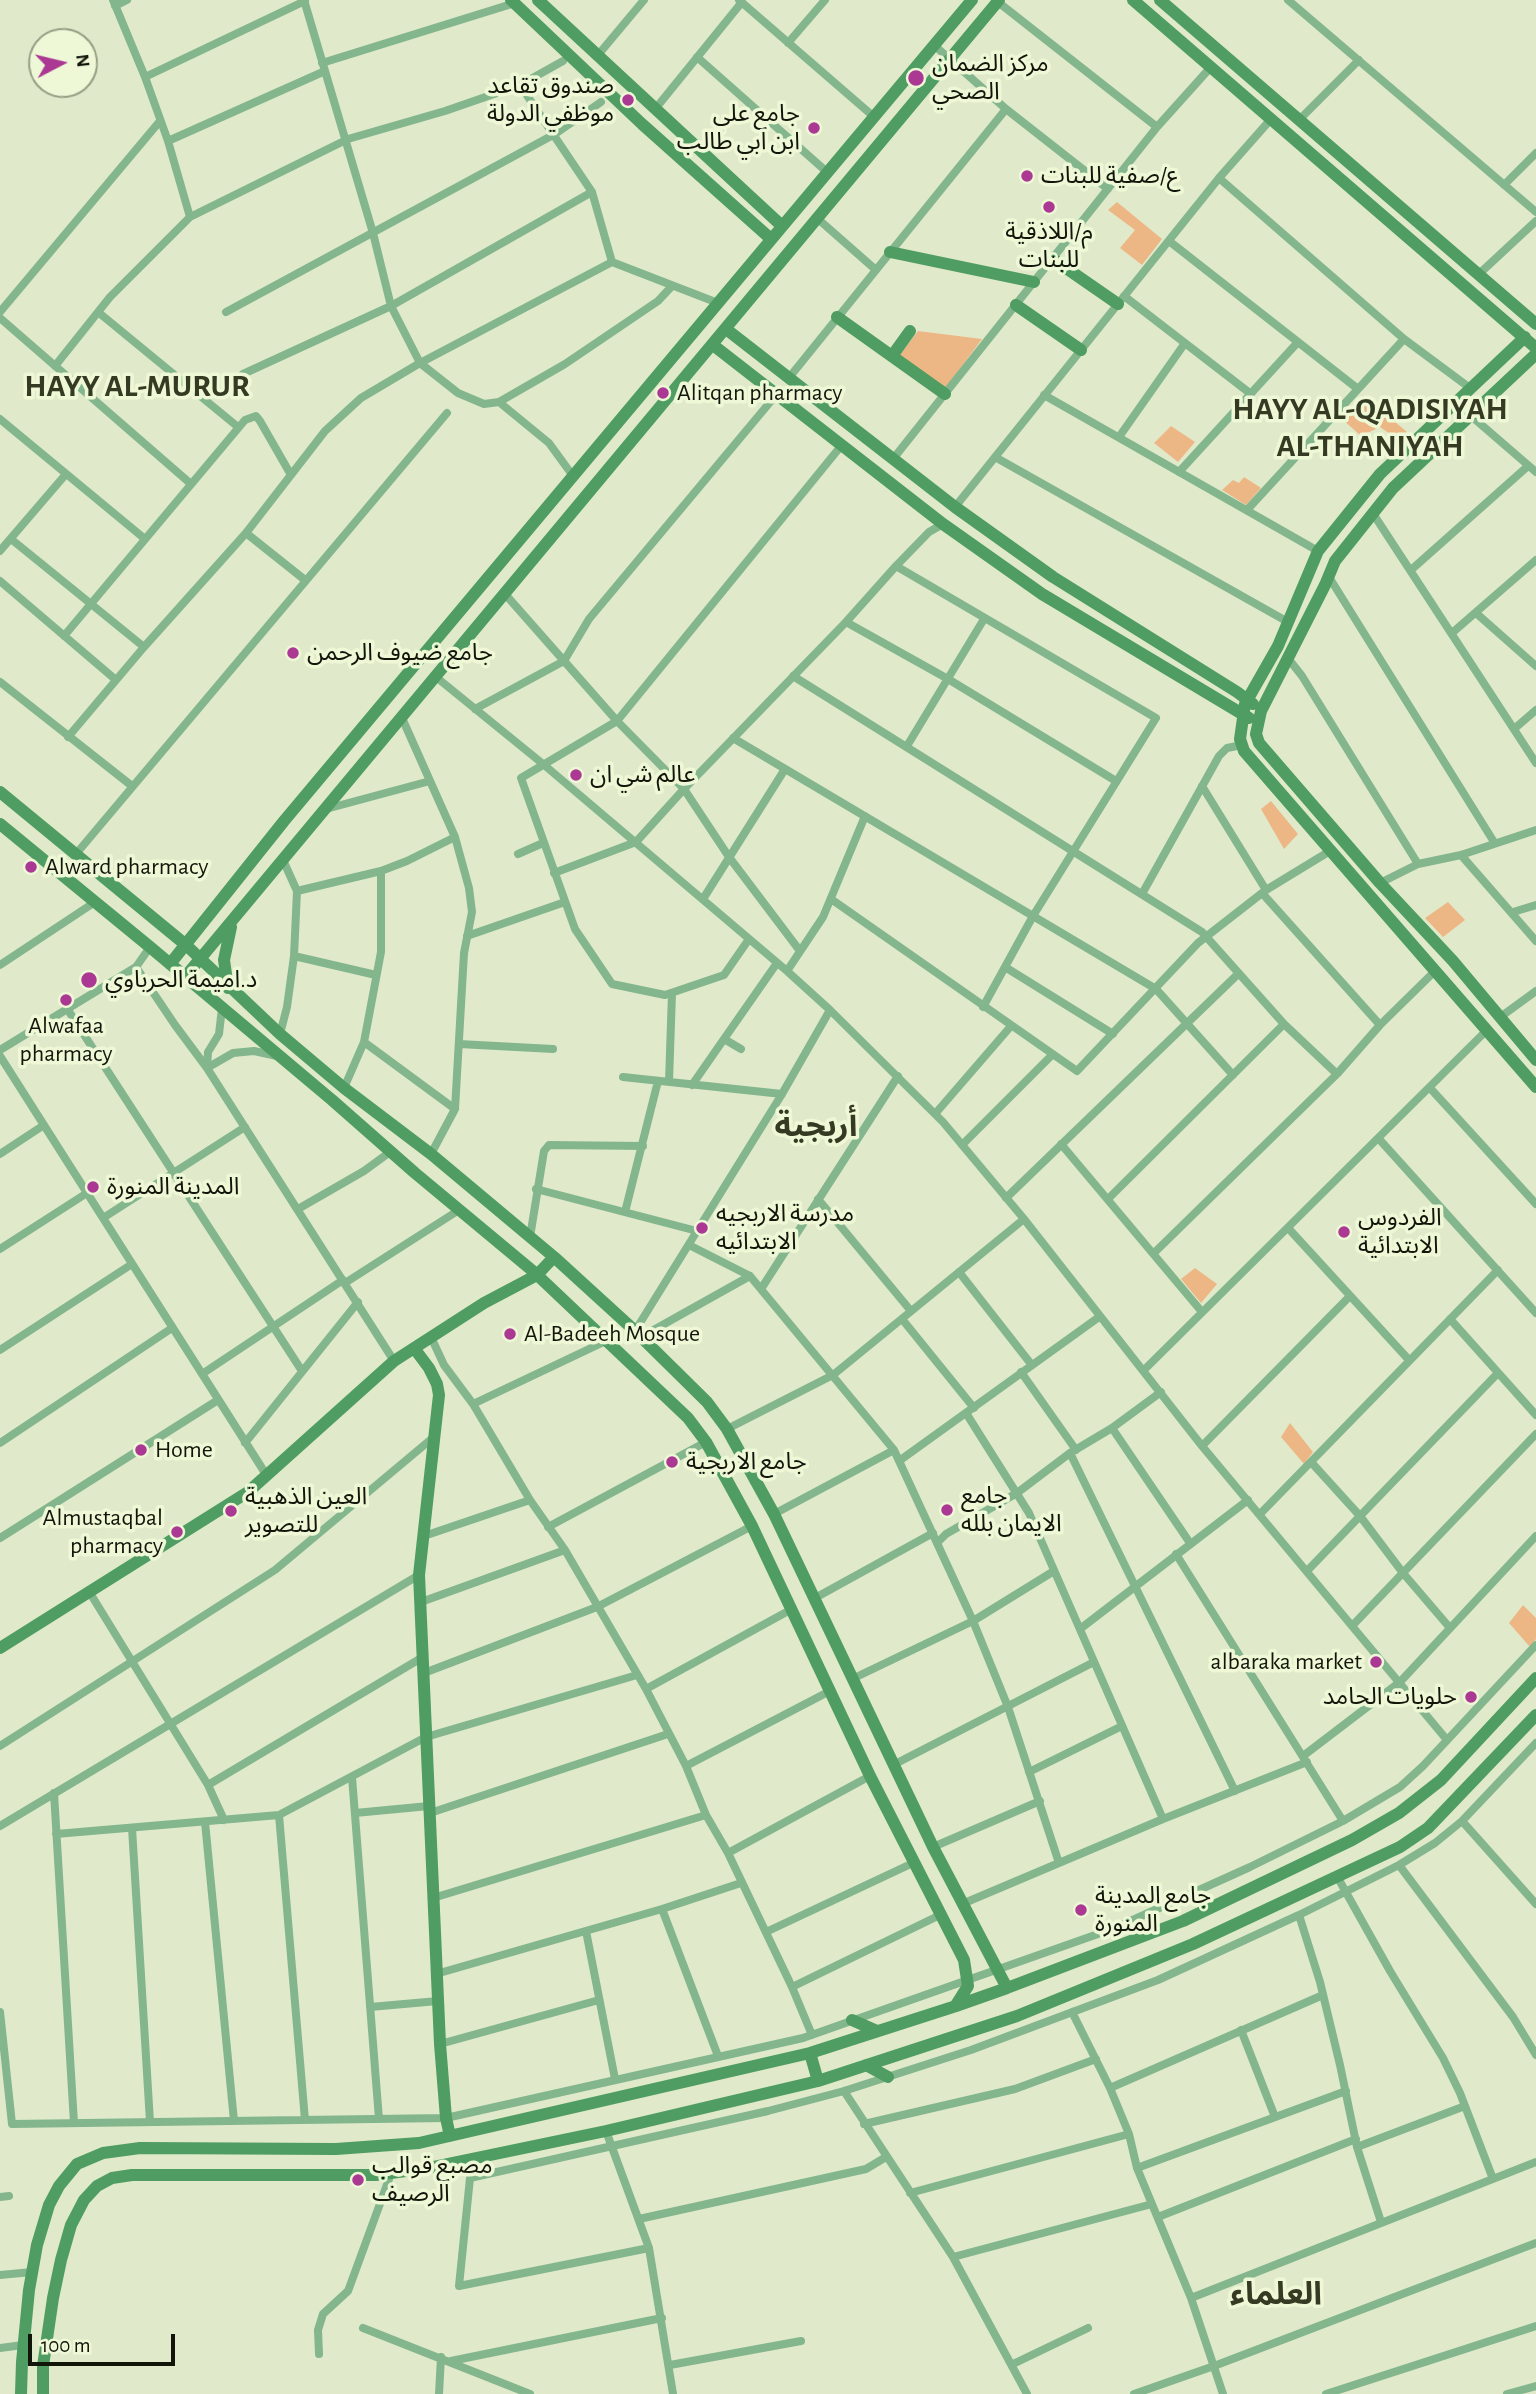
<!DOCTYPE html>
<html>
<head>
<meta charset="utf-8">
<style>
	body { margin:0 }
	#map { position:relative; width:1536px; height:2394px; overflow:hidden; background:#e0eaca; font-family:"Alegreya Sans",sans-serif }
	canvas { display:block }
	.north { position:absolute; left:28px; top:28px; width:70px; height:70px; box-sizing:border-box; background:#eef8d7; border:2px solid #969e85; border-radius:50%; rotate:83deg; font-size:19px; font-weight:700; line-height:28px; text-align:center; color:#12160a }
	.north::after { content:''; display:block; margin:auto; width:24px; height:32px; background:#ab3892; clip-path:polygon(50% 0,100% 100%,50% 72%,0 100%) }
	.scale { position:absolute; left:28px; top:2334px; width:147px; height:32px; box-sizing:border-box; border:4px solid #12160a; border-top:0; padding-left:9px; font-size:21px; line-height:24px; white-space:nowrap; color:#12160a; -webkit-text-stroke:5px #eef8d7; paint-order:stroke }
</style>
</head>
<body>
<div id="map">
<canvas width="1536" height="2394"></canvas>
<div class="north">N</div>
<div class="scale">100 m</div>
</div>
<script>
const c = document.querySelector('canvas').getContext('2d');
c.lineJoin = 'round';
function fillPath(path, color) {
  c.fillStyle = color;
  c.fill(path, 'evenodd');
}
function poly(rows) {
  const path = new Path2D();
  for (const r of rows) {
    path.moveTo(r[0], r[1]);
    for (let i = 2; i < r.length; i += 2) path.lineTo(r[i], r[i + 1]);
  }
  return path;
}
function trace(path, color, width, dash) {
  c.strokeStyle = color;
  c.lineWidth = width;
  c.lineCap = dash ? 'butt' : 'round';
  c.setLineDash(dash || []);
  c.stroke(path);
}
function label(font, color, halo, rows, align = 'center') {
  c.font = font + ' "Alegreya Sans","Noto Sans Arabic",sans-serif';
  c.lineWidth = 7;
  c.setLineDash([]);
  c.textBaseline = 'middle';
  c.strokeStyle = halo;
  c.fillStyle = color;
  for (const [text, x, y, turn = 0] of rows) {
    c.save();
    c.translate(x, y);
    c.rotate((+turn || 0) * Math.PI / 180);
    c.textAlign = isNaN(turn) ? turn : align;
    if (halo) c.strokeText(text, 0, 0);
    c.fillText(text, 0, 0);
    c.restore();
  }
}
fillPath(poly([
	[1117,202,1162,239,1142,265,1120,248,1135,230,1108,210],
	[918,331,982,339,944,390,899,356],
	[1363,395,1407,432,1399,440,1380,427,1361,436,1342,419],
	[1171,426,1195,442,1178,462,1154,443],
	[1244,477,1261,488,1246,505,1222,490,1233,480,1239,483],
	[1271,801,1298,834,1284,849,1261,809],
	[1448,902,1465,920,1443,937,1425,918],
	[1195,1268,1217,1284,1201,1303,1181,1279],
	[1290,1423,1313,1452,1304,1464,1281,1437],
	[1523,1605,1536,1618,1536,1639,1530,1647,1509,1623]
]), '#edb785');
trace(poly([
	[113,0,145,77,168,141,190,217],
	[304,0,373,233,391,306,420,363,458,393,484,404,499,402,565,364,658,301,672,286],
	[739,0,873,116],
	[1288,0,1536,212],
	[998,2,1157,127],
	[115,6,127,0],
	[788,43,825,0],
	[935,46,1006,109,1108,189],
	[598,55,644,0],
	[697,57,827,172],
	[322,63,515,3],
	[145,77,305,1],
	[520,85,592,192,612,262,718,303],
	[656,108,742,2],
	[1299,120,1359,60],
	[168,141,325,71],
	[1219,178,1404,339,1470,388],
	[1504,185,1536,153],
	[818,219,876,270],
	[1169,241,1358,389],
	[1479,274,1536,221],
	[1124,296,1251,394],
	[0,312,160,121],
	[98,312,238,427],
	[226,312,555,134,601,102],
	[0,318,191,484],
	[55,366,110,297,190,217,348,139,445,111,520,85,563,61],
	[243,374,391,306,592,192],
	[788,379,1006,109],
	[1044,395,1318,551],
	[499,402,549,443,573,476],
	[1470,415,1536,472],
	[0,419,145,539],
	[1119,437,1185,343],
	[995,457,1288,622],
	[893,459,1157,127,1210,68],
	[1179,472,1298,342],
	[955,507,1219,178,1271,119],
	[1247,510,1404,339],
	[1372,512,1536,763],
	[246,533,305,580],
	[11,539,144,647],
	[0,551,66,474],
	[896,566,1156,718,1033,916,983,1007],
	[1411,570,1528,466],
	[1329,577,1494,842],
	[0,581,116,680],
	[505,594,617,721,684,789,729,857,800,951],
	[1476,613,1536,666],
	[846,622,948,679,1116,781],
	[1452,633,1536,560],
	[64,636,245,420,256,416,260,421,291,475],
	[1287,657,1302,676,1418,864],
	[793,676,1202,932,1284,1024,1337,1074],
	[436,677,543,764,787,971,830,1010,943,1122,1024,1219,1202,1446,1447,1740],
	[0,682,132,786],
	[475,709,564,661,589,619,776,395],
	[402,718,455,837,469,888,472,912,464,953,455,1109,431,1154],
	[1514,729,1536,710],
	[68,737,144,647,246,533,325,431,361,398,420,363,612,262],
	[733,738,1156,989,1233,1075],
	[907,746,984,619],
	[1202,786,1266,890],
	[326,809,430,781],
	[76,854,447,413],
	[518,854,543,843],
	[1461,855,1536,941],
	[554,873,636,842,684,789,846,622,896,566,929,532,943,524],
	[1380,883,1418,864,1461,855,1536,830],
	[297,891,381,871,407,861,455,837],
	[1262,893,1380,1025],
	[1142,894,1219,756,1227,748,1242,745],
	[703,899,785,769],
	[831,899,1077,1071,1198,943,1266,890,1330,851],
	[1513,912,1536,905],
	[467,936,565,902],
	[749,939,724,975,665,995,612,984,575,929,521,778,617,721,841,446],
	[294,956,376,975],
	[0,965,95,902],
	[136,967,175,1025,207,1068,233,1053,254,1051,277,1056],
	[1005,967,1113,1034],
	[787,971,823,917,865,816],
	[222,1008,219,1034,208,1052,207,1068,394,1361],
	[68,1010,302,1371],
	[1499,1018,1536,991],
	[280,1034,287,1007,294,956,297,891,283,860],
	[364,1042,455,1109],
	[459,1044,553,1049],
	[741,1049,724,1039,777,963],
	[0,1050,136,967,150,947],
	[0,1056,267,1476],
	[623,1077,782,1094],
	[669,1082,672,993],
	[692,1085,724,1039],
	[344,1088,364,1042,381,952,381,871],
	[1430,1088,1536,1204],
	[935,1114,1011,1026],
	[1379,1139,1536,1313],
	[1061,1144,1202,1312],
	[962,1145,1052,1055],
	[0,1154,44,1125],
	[536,1189,697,1231],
	[1006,1198,1237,975],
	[818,1199,911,1311],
	[1108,1199,1284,1024],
	[298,1209,364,1171,390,1152],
	[625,1212,658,1081],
	[103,1218,245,1127],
	[1289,1229,1409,1360],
	[530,1237,544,1151,549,1145,643,1146],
	[689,1245,750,1276,894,1450,973,1621,1008,1707,1059,1863],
	[0,1249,87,1193],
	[1154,1253,1337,1074,1380,1025,1435,971],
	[959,1272,1031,1364],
	[345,1283,459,1210],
	[761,1289,898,1076],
	[902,1319,974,1408],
	[1450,1319,1536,1415],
	[635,1331,782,1094,830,1010],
	[431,1337,444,1365,473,1404,530,1500,565,1550,646,1689,686,1766,706,1815,728,1853,792,1987,812,2035],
	[641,1337,750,1276],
	[0,1350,132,1264],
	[1144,1370,1486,1031],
	[1021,1372,1076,1450],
	[202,1374,343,1280],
	[473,1404,608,1340],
	[966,1413,1029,1513,1163,1819],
	[1112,1428,1190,1543],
	[727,1429,833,1375,1024,1219],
	[0,1443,172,1328],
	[245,1443,358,1302],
	[1202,1446,1350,1296],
	[1070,1453,1235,1791],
	[899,1461,1099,1317],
	[1311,1462,1360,1516,1403,1573,1450,1628],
	[774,1514,894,1450],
	[1260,1514,1498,1270],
	[548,1527,706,1442],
	[424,1536,530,1500],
	[0,1538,218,1400],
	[937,1543,946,1534,1017,1493,1070,1453,1112,1428,1161,1392],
	[1176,1554,1343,1821],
	[1307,1571,1498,1373],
	[90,1593,208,1785,224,1820],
	[815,1598,933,1533],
	[421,1602,565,1550],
	[1352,1626,1536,1434],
	[1080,1629,1248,1500],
	[424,1673,597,1607,752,1526],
	[852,1679,973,1621,1054,1571],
	[646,1689,792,1609],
	[0,1746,275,1570,435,1436],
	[1303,1756,1400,1682,1536,1536],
	[893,1765,1094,1662],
	[686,1766,830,1691],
	[1029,1772,1122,1726],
	[352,1777,379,2119],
	[208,1785,423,1657],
	[54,1793,74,2123],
	[355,1813,429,1806],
	[430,1813,668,1734],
	[279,1815,305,2120],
	[1462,1821,1536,1904],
	[205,1822,234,2121],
	[0,1826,419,1575],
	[132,1828,150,2122],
	[56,1834,279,1815,426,1737,637,1675],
	[933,1847,1040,1801],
	[728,1853,870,1776],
	[1399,1865,1513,2017,1536,2055],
	[1338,1878,1390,1971,1443,2058,1460,2093,1493,2179],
	[433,1898,706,1815],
	[962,1904,1163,1819,1307,1762],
	[662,1909,718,2056],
	[1299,1915,1320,1982,1340,2065,1357,2147,1381,2222],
	[586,1931,615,2079],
	[766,1932,913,1863],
	[436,1974,662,1909,741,1883],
	[792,1987,940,1915],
	[370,2007,438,2001],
	[0,2012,12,2124,446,2118,803,2038,1115,1928,1250,1867,1343,1821,1400,1787,1423,1766,1536,1645],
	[1072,2012,1110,2088,1129,2134,1137,2168,1191,2298,1223,2394],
	[1241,2030,1275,2117],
	[440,2044,599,2000],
	[1110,2088,1323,1995],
	[844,2091,953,2257,1027,2394],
	[864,2124,1015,2089,1096,2059],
	[606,2131,649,2248,673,2394],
	[1357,2147,1465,2106],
	[1137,2168,1346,2091],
	[910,2193,1129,2134],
	[0,2197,9,2196],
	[1158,2217,1356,2139],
	[639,2219,866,2169,886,2157],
	[649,2248,459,2286,470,2178,768,2111,844,2091,971,2050,1158,1980,1299,1915,1399,1865,1435,1843,1462,1821,1536,1743],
	[953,2257,1152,2204],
	[0,2275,32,2272],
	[1191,2298,1536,2162],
	[363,2328,530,2394],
	[0,2348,23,2345],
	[319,2354,318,2330,323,2314,348,2291,389,2179],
	[451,2361,662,2318],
	[1013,2364,1088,2328],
	[670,2365,801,2341],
	[439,2394,441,2357],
	[1134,2394,1214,2366,1536,2243],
	[1326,2394,1536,2326],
	[1507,2394,1536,2386]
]), '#84b68e', 8);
trace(poly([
	[511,0,642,124,771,239],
	[538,0,782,226],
	[1133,0,1536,348],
	[1160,0,1536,324],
	[890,252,1034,282],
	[1053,259,1118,304],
	[1016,305,1081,350],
	[837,317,945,394],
	[726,329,955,507,1053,577,1237,692,1253,704],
	[1525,337,1380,474,1318,551,1278,646,1245,704,1240,739,1244,751,1536,1087],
	[713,345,943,524,1042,594,1249,718],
	[1536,354,1393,488,1335,561,1325,585,1261,711,1256,734,1259,743,1380,883,1453,961,1536,1060],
	[892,356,910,331],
	[0,792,186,945,280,1034,344,1088,431,1154,554,1257,634,1330,707,1402,727,1429,774,1514,933,1847,1007,1988],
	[0,824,150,947,332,1100,415,1173,534,1272,688,1418,706,1442,752,1526,870,1776,964,1960,968,1986,956,2005],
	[170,964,284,821,972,0],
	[185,977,999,0],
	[228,988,224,960,231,927],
	[414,1348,429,1368,437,1384,439,1395,419,1575,440,2044,446,2118,450,2136],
	[0,1648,248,1492,394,1361,484,1303,537,1275,554,1257],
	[852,2020,877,2031],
	[810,2053,818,2081],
	[866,2065,888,2077],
	[21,2394,22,2362,29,2290,37,2245,49,2205,59,2186,77,2164,103,2153,140,2148,336,2149,419,2143,810,2053,956,2006,1007,1988,1183,1921,1352,1840,1399,1813,1441,1780,1536,1678],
	[43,2394,43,2366,53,2298,61,2260,71,2225,84,2200,97,2186,112,2178,132,2175,376,2175,428,2168,606,2131,818,2081,1017,2016,1193,1944,1400,1847,1428,1828,1536,1715]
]), '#4f9d62', 12);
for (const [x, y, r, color] of [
	[916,78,9,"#ab3892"],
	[628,100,7,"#ab3892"],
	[814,128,7,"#ab3892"],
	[1027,176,7,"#ab3892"],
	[1049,207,7,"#ab3892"],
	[663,393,7,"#ab3892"],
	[293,653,7,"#ab3892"],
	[576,775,7,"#ab3892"],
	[31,867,7,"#ab3892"],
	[89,980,9,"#ab3892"],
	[66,1000,7,"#ab3892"],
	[93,1187,7,"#ab3892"],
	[702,1228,7,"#ab3892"],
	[1344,1232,7,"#ab3892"],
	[510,1334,7,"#ab3892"],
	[141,1450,7,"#ab3892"],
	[672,1462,7,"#ab3892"],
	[947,1510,7,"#ab3892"],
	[231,1511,7,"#ab3892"],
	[177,1532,7,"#ab3892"],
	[1376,1662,7,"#ab3892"],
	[1471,1697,7,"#ab3892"],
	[1081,1910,7,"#ab3892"],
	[358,2180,7,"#ab3892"]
]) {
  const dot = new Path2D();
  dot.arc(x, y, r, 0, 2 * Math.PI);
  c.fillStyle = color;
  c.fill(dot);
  trace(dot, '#eef8d7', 2.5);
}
label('24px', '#12160a', '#eef8d7', [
	["مركز الضمان",932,64],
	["الصحي",932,92],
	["صندوق تقاعد",614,86,"right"],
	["موظفي الدولة",614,114,"right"],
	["جامع علي",800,114,"right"],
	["ابن ابي طالب",800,142,"right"],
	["ع/صفية للبنات",1041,176],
	["م/اللاذقية",1049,232,"center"],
	["للبنات",1049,260,"center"],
	["Alitqan pharmacy",677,393],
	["جامع ضيوف الرحمن",307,653],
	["عالم شي ان",590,775],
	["Alward pharmacy",45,867],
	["د.اميمة الحرباوي",105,980],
	["Alwafaa",66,1026,"center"],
	["pharmacy",66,1054,"center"],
	["المدينة المنورة",107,1187],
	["مدرسة الاربجيه",716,1214],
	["الابتدائيه",716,1242],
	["الفردوس",1358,1218],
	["الابتدائية",1358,1246],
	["Al-Badeeh Mosque",524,1334],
	["Home",155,1450],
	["جامع الاربجية",686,1462],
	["جامع",961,1496],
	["الايمان بلله",961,1524],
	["العين الذهبية",245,1497],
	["للتصوير",245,1525],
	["Almustaqbal",163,1518,"right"],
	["pharmacy",163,1546,"right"],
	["albaraka market",1362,1662,"right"],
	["حلويات الحامد",1457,1697,"right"],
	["جامع المدينة",1095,1896],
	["المنورة",1095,1924],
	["مصبع قوالب",372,2166],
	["الرصيف",372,2194]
], 'left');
label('bold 32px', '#343b22', '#eef8d7', [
	["HAYY AL-MURUR",137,386],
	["HAYY AL-QADISIYAH",1370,409],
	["AL-THANIYAH",1370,446],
	["أربجية",816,1126],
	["العلماء",1276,2294]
]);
</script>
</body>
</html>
